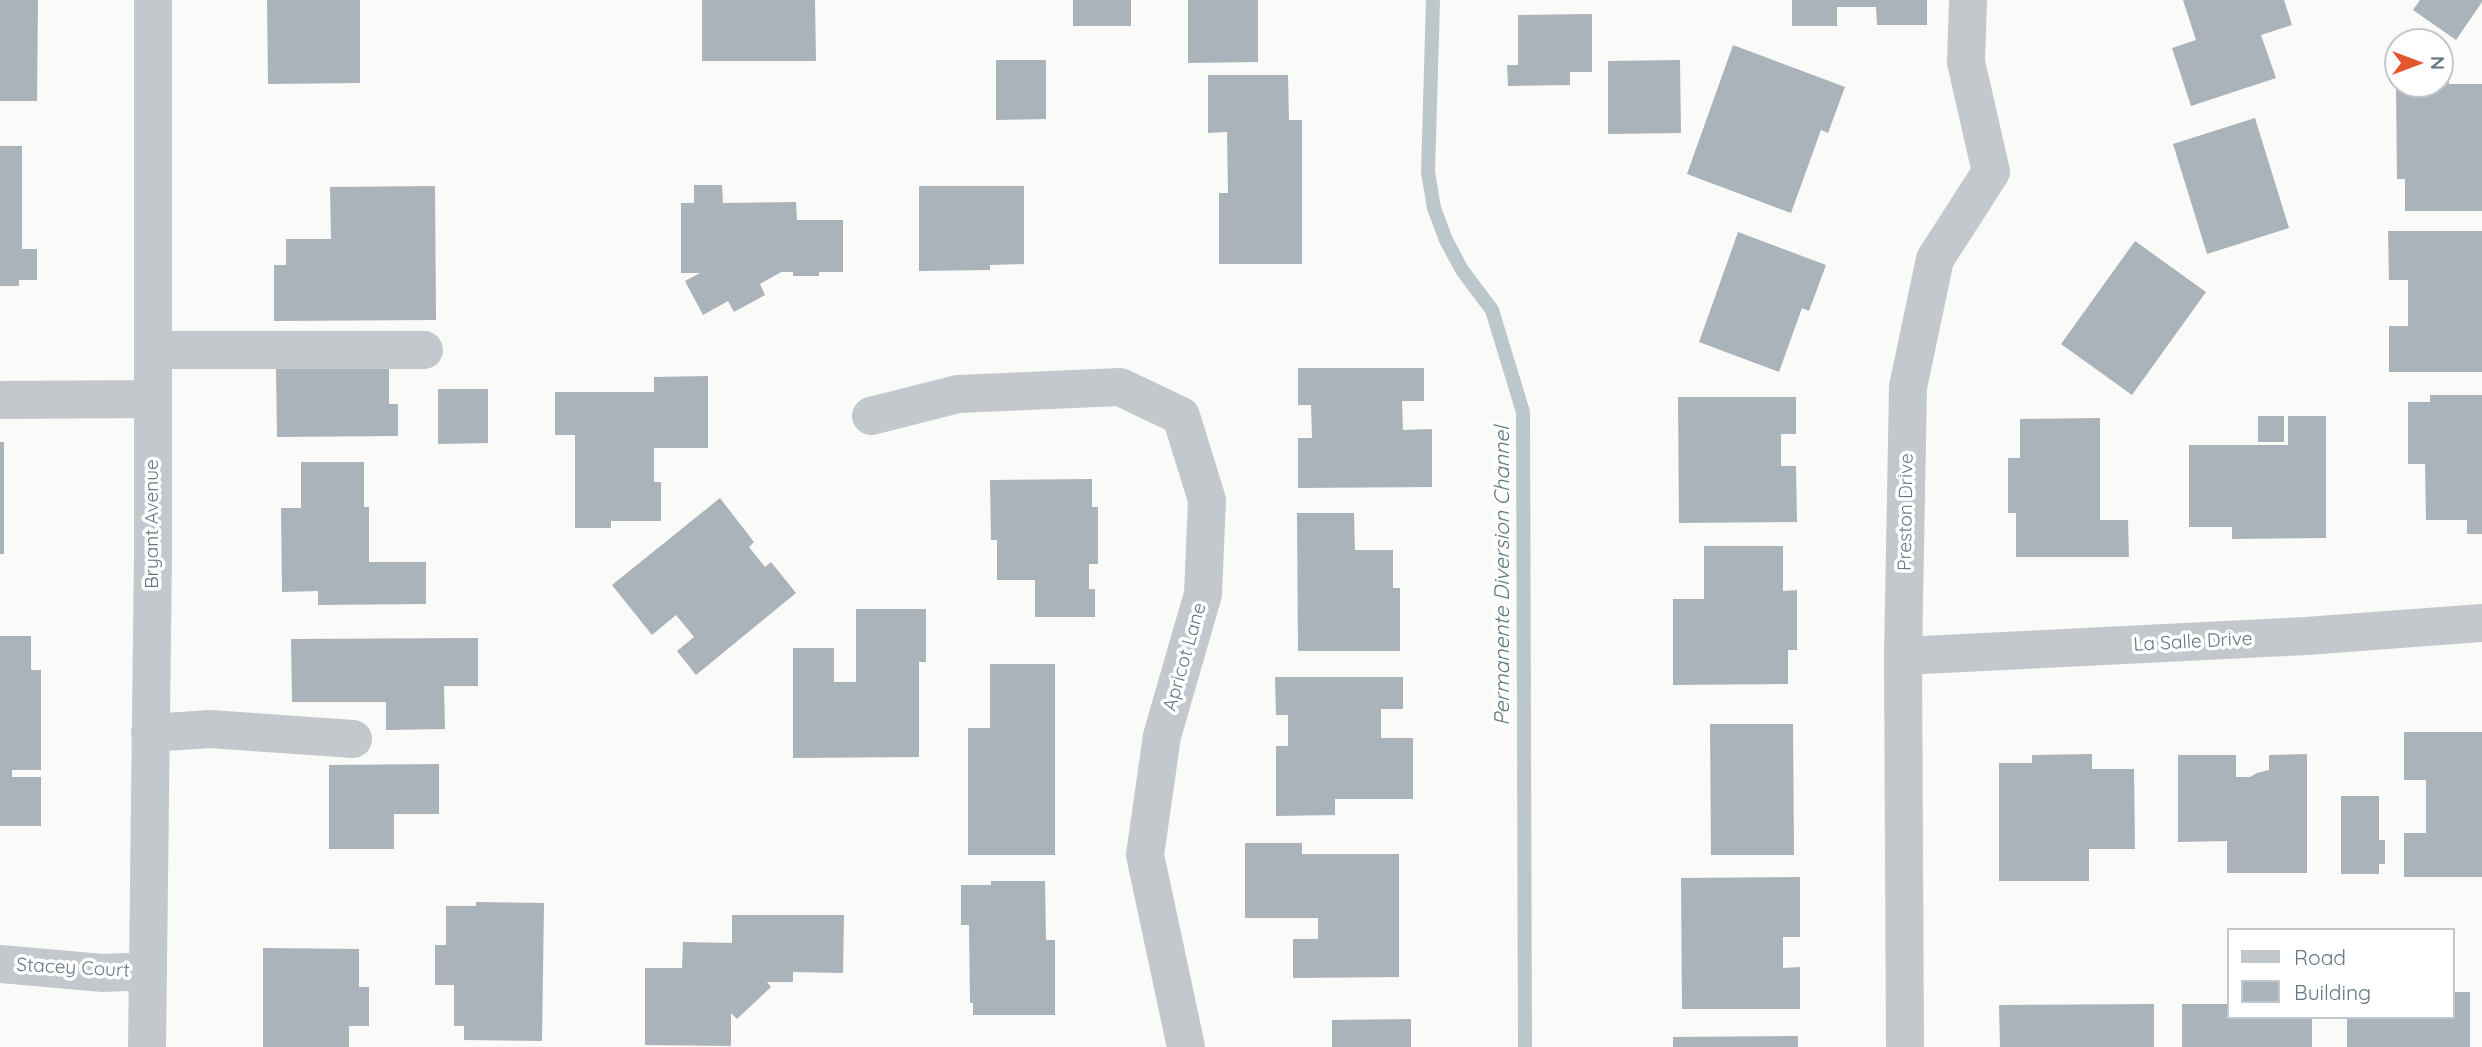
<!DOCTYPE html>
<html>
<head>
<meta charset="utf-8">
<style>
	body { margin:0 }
	#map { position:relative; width:2482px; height:1047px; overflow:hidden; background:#fafaf8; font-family:Quicksand,sans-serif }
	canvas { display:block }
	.legend { position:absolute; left:2227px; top:928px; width:228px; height:91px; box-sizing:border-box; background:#fff; border:2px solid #c1c8cd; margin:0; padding:9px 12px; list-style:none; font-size:21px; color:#657683 }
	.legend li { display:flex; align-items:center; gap:14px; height:35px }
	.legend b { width:35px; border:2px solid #c1c8cd }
	.north { position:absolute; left:2384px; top:28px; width:70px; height:70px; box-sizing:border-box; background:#fff; border:2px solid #c1c8cd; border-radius:50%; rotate:90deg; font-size:19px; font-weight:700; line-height:28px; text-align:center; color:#657683 }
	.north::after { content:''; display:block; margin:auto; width:24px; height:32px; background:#e4572e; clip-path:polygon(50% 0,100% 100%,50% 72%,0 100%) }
</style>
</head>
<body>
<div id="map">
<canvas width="2482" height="1047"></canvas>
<ul class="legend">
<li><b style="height:9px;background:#c3c8cc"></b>Road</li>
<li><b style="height:19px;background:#aab3b9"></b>Building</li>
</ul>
<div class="north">N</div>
</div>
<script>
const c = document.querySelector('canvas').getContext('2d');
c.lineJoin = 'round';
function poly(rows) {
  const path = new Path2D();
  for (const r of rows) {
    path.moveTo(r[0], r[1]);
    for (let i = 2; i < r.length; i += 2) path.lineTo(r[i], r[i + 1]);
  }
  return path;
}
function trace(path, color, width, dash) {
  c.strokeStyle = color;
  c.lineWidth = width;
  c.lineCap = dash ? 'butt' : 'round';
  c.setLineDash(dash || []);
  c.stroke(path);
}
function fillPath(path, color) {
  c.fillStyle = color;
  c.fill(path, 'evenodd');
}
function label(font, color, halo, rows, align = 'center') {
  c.font = font + ' Quicksand,sans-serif';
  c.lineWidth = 7;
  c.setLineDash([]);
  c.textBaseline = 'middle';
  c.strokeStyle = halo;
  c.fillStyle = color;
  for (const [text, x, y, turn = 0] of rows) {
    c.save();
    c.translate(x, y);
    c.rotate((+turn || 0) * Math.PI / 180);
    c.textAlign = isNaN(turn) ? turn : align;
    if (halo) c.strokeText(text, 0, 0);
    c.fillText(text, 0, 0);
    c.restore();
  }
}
trace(poly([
	[1433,0,1428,172,1434,208,1446,240,1462,270,1492,310,1523,412,1525,1047]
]), '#bbc7cb', 14);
fillPath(poly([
	[0,0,38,0,37,101,0,101],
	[267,0,360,0,360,83,268,84],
	[702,0,815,0,816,61,702,61],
	[1073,0,1131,0,1131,26,1073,26],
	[1188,0,1258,0,1258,62,1188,63],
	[1792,0,1927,0,1927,25,1877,25,1876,7,1837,7,1837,26,1792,26],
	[2183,0,2284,0,2292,25,2261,35,2276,78,2191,106,2172,48,2196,40],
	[2420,0,2482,0,2482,2,2456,40,2413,10],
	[1592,14,1592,72,1570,72,1570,85,1508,86,1507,65,1518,65,1518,15],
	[1733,45,1845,87,1828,133,1821,130,1791,213,1687,174],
	[996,60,1046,60,1046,119,996,120],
	[1680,60,1681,133,1608,134,1608,61],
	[1208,75,1288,75,1289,120,1302,120,1302,264,1219,264,1219,193,1228,193,1227,132,1208,133],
	[2440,77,2449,77,2449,84,2482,84,2482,211,2405,211,2405,179,2397,179,2396,84,2440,84],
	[2255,118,2289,228,2207,254,2173,144],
	[0,146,22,146,22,249,37,249,37,280,19,280,19,286,0,286],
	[694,185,722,185,723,203,796,202,797,220,843,220,843,272,819,272,819,276,793,276,793,272,781,272,760,284,765,295,734,312,728,301,703,315,685,281,700,273,681,273,681,203,694,203],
	[435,186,436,320,274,321,274,265,286,265,286,239,331,239,330,187],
	[919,186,1024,186,1024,264,990,265,990,270,919,271],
	[2388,231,2482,231,2482,372,2389,372,2389,326,2408,326,2408,280,2389,280],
	[1738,232,1826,265,1809,311,1802,308,1779,372,1699,342],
	[2135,241,2206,292,2132,395,2061,344],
	[276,366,389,366,389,404,398,404,398,436,277,437],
	[1298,368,1424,368,1424,401,1402,401,1403,430,1432,429,1432,487,1298,488,1298,438,1312,438,1311,405,1298,405],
	[708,376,708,448,654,448,654,482,661,482,661,521,611,521,611,528,575,528,575,435,555,435,555,392,654,392,654,377],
	[438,389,488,389,488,443,438,444],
	[2430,395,2482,395,2482,534,2467,534,2467,520,2426,520,2425,464,2408,464,2408,402,2430,402],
	[1678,397,1796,397,1796,434,1781,434,1781,466,1796,466,1797,522,1679,523],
	[2258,416,2284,416,2284,442,2258,442],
	[2288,416,2326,416,2326,538,2232,539,2232,527,2189,527,2189,445,2288,445],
	[2100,418,2100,520,2128,520,2129,557,2016,557,2016,513,2008,513,2008,458,2020,458,2020,419],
	[0,442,4,442,4,554,0,554],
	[301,462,364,462,364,507,369,507,369,562,426,562,426,604,318,605,318,591,282,592,281,508,301,508],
	[1092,479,1092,507,1098,507,1098,564,1089,564,1089,589,1095,589,1095,617,1035,617,1035,580,997,580,997,540,991,540,990,480],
	[720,498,754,542,749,547,765,567,771,562,796,593,696,675,677,651,694,637,676,615,652,635,612,585],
	[1297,513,1354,513,1355,550,1393,550,1393,588,1400,588,1400,651,1298,651],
	[1704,546,1783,546,1783,591,1797,590,1797,650,1788,650,1788,684,1673,685,1673,599,1704,599],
	[856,609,926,609,926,662,919,662,919,757,793,758,793,648,834,648,834,682,856,682],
	[0,636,31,636,31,670,41,670,41,770,12,770,12,777,41,777,41,826,0,826],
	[478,638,478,686,444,686,445,729,386,730,386,702,292,702,291,639],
	[990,664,1055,664,1055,855,968,855,968,728,990,728],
	[1275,677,1403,677,1403,709,1381,709,1381,738,1413,738,1413,799,1335,799,1335,815,1276,816,1276,746,1288,746,1288,715,1276,715],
	[1710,724,1793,724,1794,855,1711,855],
	[2404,732,2482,732,2482,877,2404,877,2404,833,2426,833,2426,780,2404,780],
	[2092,754,2092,769,2134,769,2135,849,2089,849,2089,881,1999,881,1999,763,2032,763,2032,755],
	[2307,754,2307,873,2227,873,2227,841,2178,842,2178,755,2236,755,2236,777,2250,777,2257,773,2269,770,2269,755],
	[439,764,439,814,394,814,394,849,329,849,329,765],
	[2341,796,2379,796,2379,840,2385,840,2385,864,2379,864,2379,874,2341,874],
	[1245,843,1302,843,1302,854,1399,854,1399,977,1293,978,1293,939,1318,939,1318,918,1245,918],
	[1800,877,1800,937,1783,937,1783,968,1800,967,1800,1009,1682,1009,1681,878],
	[991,881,1045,881,1046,940,1055,940,1055,1015,973,1015,973,1003,970,1003,969,925,961,925,961,885,991,885],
	[476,902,544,903,542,1041,464,1040,464,1026,454,1026,454,985,435,985,435,945,446,945,446,906,476,906],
	[732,915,844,915,843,973,793,972,793,982,767,982,771,987,737,1019,731,1013,731,1046,645,1045,645,968,682,968,683,942,732,943],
	[263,948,359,949,359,987,369,987,369,1026,349,1026,349,1047,263,1047],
	[2452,992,2470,992,2470,1047,2347,1047,2347,1017,2452,1017],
	[2154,1004,2154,1047,2000,1047,1999,1005],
	[2182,1004,2228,1004,2228,1017,2312,1017,2312,1047,2182,1047],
	[1411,1019,1411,1047,1332,1047,1332,1020],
	[1798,1036,1798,1047,1673,1047,1673,1037]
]), '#aab3b9');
trace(poly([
	[153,350,424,350],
	[0,400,153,399],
	[871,416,958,394,1120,387,1181,416,1207,500,1203,594,1162,736,1145,855,1186,1047],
	[1903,656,2306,636,2482,623],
	[150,733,210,729,353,739],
	[0,964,103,973,147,971],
	[147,1047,153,553,153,0],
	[1905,1047,1903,656,1908,387,1935,259,1991,172,1966,62,1968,0]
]), '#c3c8cc', 38);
label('19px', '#657683', '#fff', [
	["Preston Drive",1906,512,-89],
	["Bryant Avenue",152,524,-90],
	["La Salle Drive",2193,642,-3],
	["Apricot Lane",1185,657,-74],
	["Stacey Court",73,968,3]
]);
label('italic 21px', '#60757c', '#fff', [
	["Permanente Diversion Channel",1503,576,-90]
]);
</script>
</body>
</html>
